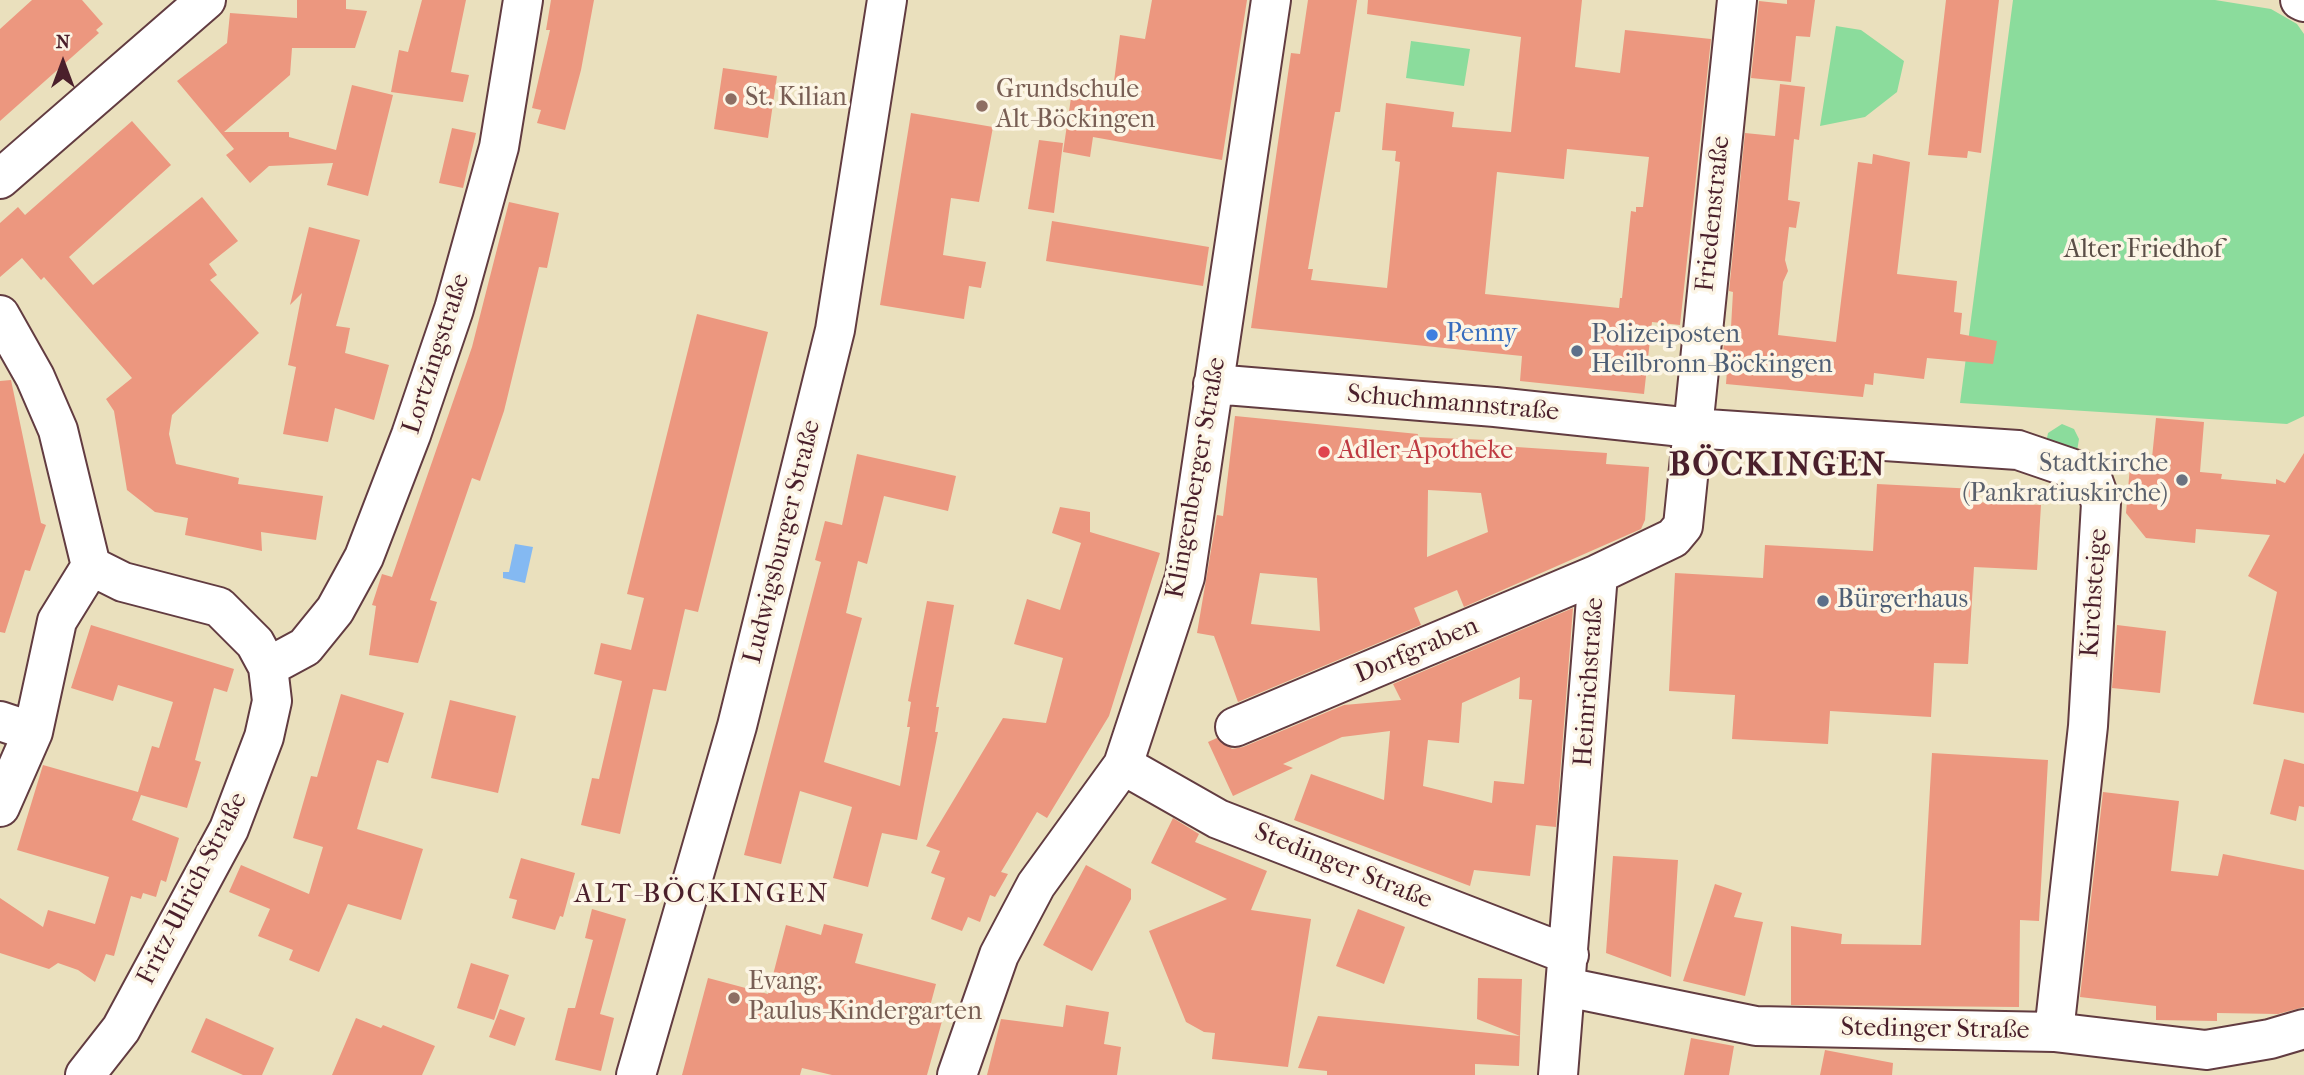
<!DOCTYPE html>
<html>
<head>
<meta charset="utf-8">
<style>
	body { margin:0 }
	#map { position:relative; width:2304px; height:1075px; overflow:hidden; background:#eae0bd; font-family:"IM FELL French Canon",serif }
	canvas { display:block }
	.north { position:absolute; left:28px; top:28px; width:70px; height:70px; -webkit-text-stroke:5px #fcf5e5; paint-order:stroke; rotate:0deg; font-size:19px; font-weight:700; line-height:28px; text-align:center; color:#4a1f2b }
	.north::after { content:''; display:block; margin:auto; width:24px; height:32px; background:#4a1f2b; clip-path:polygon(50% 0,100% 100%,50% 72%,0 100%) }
</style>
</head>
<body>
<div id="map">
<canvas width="2304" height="1075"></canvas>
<div class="north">N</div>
</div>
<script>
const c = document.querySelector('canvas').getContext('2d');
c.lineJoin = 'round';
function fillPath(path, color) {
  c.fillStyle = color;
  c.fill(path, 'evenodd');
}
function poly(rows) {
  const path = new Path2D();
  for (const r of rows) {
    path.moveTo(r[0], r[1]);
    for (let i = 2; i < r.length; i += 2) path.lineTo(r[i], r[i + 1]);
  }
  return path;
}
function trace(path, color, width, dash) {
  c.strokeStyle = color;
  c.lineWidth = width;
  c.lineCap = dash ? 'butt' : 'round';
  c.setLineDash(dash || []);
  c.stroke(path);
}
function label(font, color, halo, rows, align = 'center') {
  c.font = font + ' "IM FELL French Canon",serif';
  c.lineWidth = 7;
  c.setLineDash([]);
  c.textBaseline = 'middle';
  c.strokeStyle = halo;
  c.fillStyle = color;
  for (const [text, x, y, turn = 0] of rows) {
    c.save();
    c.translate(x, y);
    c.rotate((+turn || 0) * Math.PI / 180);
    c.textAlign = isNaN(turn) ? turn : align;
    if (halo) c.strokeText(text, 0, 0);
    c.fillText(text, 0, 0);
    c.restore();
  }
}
fillPath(poly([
	[2013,0,2215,0,2271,9,2297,24,2304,34,2304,416,2287,424,1960,403],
	[1836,26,1861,30,1904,61,1897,92,1865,117,1820,126],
	[1411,41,1470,49,1464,86,1406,78],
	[2062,424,2074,429,2079,439,2077,451,2046,443,2048,433]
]), '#8bdc9c');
fillPath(poly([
	[515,544,533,547,525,583,503,578,503,572,509,572]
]), '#84b9f2');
fillPath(poly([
	[32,0,82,0,103,24,96,30,99,33,0,121,0,29],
	[297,0,346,0,346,9,367,11,355,48,292,48,290,75,224,132,289,132,289,137,336,150,352,85,393,95,368,196,327,185,333,163,269,166,250,183,226,155,234,149,177,81,227,43,230,13,297,18],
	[422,0,466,0,451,72,469,75,463,102,391,92,399,50,408,52],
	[551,0,594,0,581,70,565,130,537,123,541,110,532,108,550,30,546,30],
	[1152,0,1247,0,1222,160,1093,137,1090,157,1063,152,1072,91,1112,97,1120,35,1145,39],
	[1308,0,1357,0,1340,112,1335,112,1308,269,1313,269,1311,280,1387,288,1400,162,1395,161,1396,151,1382,150,1386,103,1454,112,1452,127,1511,132,1521,37,1367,14,1368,0,1582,0,1575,67,1620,73,1625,30,1711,39,1680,325,1652,322,1644,394,1520,381,1522,356,1251,328,1291,53,1300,54],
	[1567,149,1649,157,1643,207,1636,207,1636,212,1631,211,1622,298,1620,298,1619,308,1485,294,1497,172,1564,179],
	[1787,0,1815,0,1810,37,1796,36,1791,82,1751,78,1759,1,1787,4],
	[1946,0,1999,0,1981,153,1968,151,1967,158,1928,155],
	[723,68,777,76,768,138,714,129],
	[1780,84,1805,87,1799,140,1794,139,1788,200,1800,202,1796,228,1789,227,1785,260,1788,271,1783,282,1778,335,1836,342,1858,162,1872,164,1873,154,1910,162,1897,274,1957,281,1954,312,1962,313,1960,334,1997,341,1993,364,1927,358,1924,379,1874,373,1873,385,1865,384,1863,397,1726,384,1727,370,1721,369,1724,344,1730,345,1733,292,1729,291,1745,133,1775,136],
	[911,113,993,127,979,202,951,198,943,255,986,262,981,288,969,286,964,319,880,305],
	[132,121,171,165,69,257,93,285,202,197,238,241,209,264,217,275,210,280,259,333,172,415,169,434,176,464,239,478,238,484,323,496,316,540,261,532,262,551,185,535,188,518,155,512,127,490,114,411,106,399,132,378,44,277,41,280,22,258,0,277,0,223,18,207,25,215],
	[452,128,476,133,463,188,439,183],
	[1039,140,1063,143,1054,213,1028,209],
	[509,202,559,213,547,268,539,267,504,411,480,481,472,478,430,600,437,602,418,663,369,655,376,606,372,605,382,574,392,577,472,347],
	[1052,221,1209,247,1203,286,1046,261],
	[309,227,360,240,336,326,350,328,345,353,389,365,374,420,335,408,328,442,283,434,296,367,288,365,302,293,290,305],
	[697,314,768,332,698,612,685,609,666,691,653,689,620,834,581,825,592,778,599,779,622,681,594,674,601,643,631,650,644,598,627,594],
	[11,380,41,523,46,525,30,571,25,570,5,633,0,632,0,381],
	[1235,416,1418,434,1417,437,1486,440,1486,445,1607,453,1606,464,1649,467,1645,520,1641,529,1464,607,1457,590,1414,608,1421,625,1238,702,1214,636,1197,633,1217,515,1223,516],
	[1428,490,1481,493,1488,532,1427,557],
	[1260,573,1317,578,1320,631,1251,624],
	[2156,418,2204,422,2200,472,2222,474,2221,479,2276,484,2276,479,2285,483,2304,453,2304,713,2253,704,2277,592,2248,576,2270,535,2196,529,2195,543,2146,538,2126,513,2130,466,2151,468],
	[857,454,956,476,948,511,884,496,867,564,858,561,846,613,862,618,824,762,900,786,910,727,907,727,911,702,908,701,927,601,954,605,936,707,939,707,935,732,938,732,917,840,882,833,868,887,833,878,852,807,800,791,781,864,744,855,821,562,815,560,825,521,842,525],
	[1877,484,1976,489,1975,502,2041,505,2037,570,1974,567,1968,664,1934,663,1931,717,1830,711,1828,744,1732,739,1735,695,1669,691,1675,573,1763,578,1765,545,1873,551],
	[1060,507,1090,512,1090,532,1160,553,1109,716,1047,818,1037,812,1001,872,1008,874,995,897,990,895,980,922,968,917,962,931,931,919,945,878,931,873,940,851,926,846,1003,718,1046,723,1063,658,1014,644,1027,599,1060,610,1081,543,1052,533],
	[1573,608,1556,827,1536,825,1530,876,1474,870,1470,886,1294,820,1311,774,1384,800,1390,731,1342,737,1283,764,1293,768,1233,796,1208,742,1217,738,1232,749,1243,747,1344,705,1401,700,1393,684],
	[1520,677,1519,699,1532,700,1524,784,1494,781,1492,803,1423,786,1428,740,1459,743,1462,703],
	[91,625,234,669,227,692,214,688,195,760,201,762,187,808,141,795,132,820,179,838,166,882,161,880,156,897,143,893,141,899,131,896,114,956,106,954,95,982,78,970,58,963,49,969,0,953,0,898,43,927,48,910,95,924,109,877,17,850,43,765,138,792,152,746,159,748,173,702,118,685,113,701,71,688],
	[2117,625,2166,631,2160,693,2112,688],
	[341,694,404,713,388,763,377,760,357,829,423,849,401,920,348,904,319,972,289,960,293,950,258,936,270,909,229,892,241,865,309,894,323,847,293,838,311,776,317,777],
	[450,700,516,716,498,793,431,778],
	[1932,753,2048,760,2039,921,2020,920,2019,1007,1791,1005,1791,926,1842,934,1841,944,1921,945],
	[2284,759,2304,764,2304,807,2299,806,2296,821,2270,814],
	[2103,792,2179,801,2171,871,2218,876,2223,854,2304,870,2304,1007,2278,1014,2217,1013,2217,1021,2156,1020,2156,1006,2080,997],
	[1173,818,1199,834,1195,842,1267,871,1251,910,1311,919,1288,1067,1212,1059,1215,1033,1204,1032,1186,1022,1149,931,1227,899,1151,863],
	[1613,856,1678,860,1671,977,1606,953],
	[521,858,575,873,563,917,560,916,555,930,512,918,517,900,509,898],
	[1086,865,1131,889,1131,899,1092,971,1043,945],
	[1715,884,1742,893,1734,917,1763,922,1745,996,1683,981],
	[592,909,626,919,600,1014,614,1018,601,1071,555,1060,568,1008,575,1008,593,940,585,938],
	[1358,909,1405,927,1384,984,1336,966],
	[824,924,863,934,855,963,936,984,929,1010,944,1014,927,1075,832,1075,802,1068,800,1075,682,1075,708,978,768,994,786,925,821,935],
	[471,963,509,975,494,1020,457,1008],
	[1478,978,1522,979,1520,1036,1477,1019],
	[1066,1005,1109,1012,1104,1044,1121,1047,1117,1075,987,1075,1001,1019,1063,1027],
	[500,1009,525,1018,515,1046,489,1037],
	[1318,1016,1520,1036,1519,1066,1475,1064,1475,1075,1327,1075,1327,1071,1298,1068],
	[206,1018,274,1048,262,1075,243,1075,191,1052],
	[356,1018,381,1028,383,1025,435,1046,422,1075,332,1075],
	[1691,1038,1734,1046,1729,1075,1684,1075],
	[1825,1050,1893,1063,1892,1075,1820,1075]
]), '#ec977f');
const minor = poly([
	[2300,0,2304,2],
	[0,179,206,0],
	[0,315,35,377,58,430,91,566,123,582,219,607,255,643,268,667,272,701,264,737,229,829,121,1029,85,1075],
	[1213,384,1495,407,1692,428,2018,450,2091,475,2101,503,2088,726,2054,1032],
	[268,667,305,647,335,610,364,557,411,435,454,309,499,147,523,0],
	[0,721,33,732],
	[1235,727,1598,574],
	[1123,765,1218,819,1569,955],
	[0,807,33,732,57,621,91,566],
	[1566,987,1756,1026,2054,1032,2206,1050,2270,1039,2304,1029],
	[636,1075,737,726,835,330,887,0],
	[957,1075,999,955,1036,885,1123,765,1185,577,1271,0],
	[1558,1075,1598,574,1673,538,1683,526,1737,0]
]);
trace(minor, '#623c41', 42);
trace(minor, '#fff', 38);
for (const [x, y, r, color] of [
	[731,99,7,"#8d6e63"],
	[982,106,7,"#8d6e63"],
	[1432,335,7,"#3f7fe0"],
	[1577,351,7,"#5c6f8a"],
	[1324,452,7,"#e0444e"],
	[2182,480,7,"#6b7280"],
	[1823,601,7,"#5c6f8a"],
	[734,998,7,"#8d6e63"]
]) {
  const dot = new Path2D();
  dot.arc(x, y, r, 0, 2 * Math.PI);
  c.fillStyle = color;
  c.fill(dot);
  trace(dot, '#fcf5e5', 2.5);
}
label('26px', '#785e54', '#fcf5e5', [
	["Grundschule",996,91],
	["Alt-Böckingen",996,121],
	["St. Kilian",745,99],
	["Evang.",748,983],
	["Paulus-Kindergarten",748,1013]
], 'left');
label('26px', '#4a1f2b', '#fcf5e5', [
	["Friedenstraße",1714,214,-84],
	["Lortzingstraße",437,354,-72],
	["Schuchmannstraße",1453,404,5],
	["Klingenberger Straße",1197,478,-80],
	["Ludwigsburger Straße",783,542,-76],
	["Kirchsteige",2095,593,-86],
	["Dorfgraben",1417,651,-23],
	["Heinrichstraße",1590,682,-86],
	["Stedinger Straße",1343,867,22],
	["Fritz-Ulrich-Straße",193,889,-63],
	["Stedinger Straße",1935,1030,1]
]);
label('26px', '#5a4e47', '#fcf5e5', [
	["Alter Friedhof",2143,251]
]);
label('26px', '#366cbe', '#fcf5e5', [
	["Penny",1446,335]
], 'left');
label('26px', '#4e5e75', '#fcf5e5', [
	["Polizeiposten",1591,336],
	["Heilbronn-Böckingen",1591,366],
	["Bürgerhaus",1837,601]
], 'left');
label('26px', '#be3a42', '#fcf5e5', [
	["Adler-Apotheke",1338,452]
], 'left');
label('26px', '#5b616d', '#fcf5e5', [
	["Stadtkirche",2168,465],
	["(Pankratiuskirche)",2168,495]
], 'right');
c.letterSpacing = '2px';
label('28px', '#4a1f2b', '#fcf5e5', [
	["ALT-BÖCKINGEN",702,895]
]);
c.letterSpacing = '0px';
c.letterSpacing = '2px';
label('bold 33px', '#4a1f2b', '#fcf5e5', [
	["BÖCKINGEN",1778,467]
]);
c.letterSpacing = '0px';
</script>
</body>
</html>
